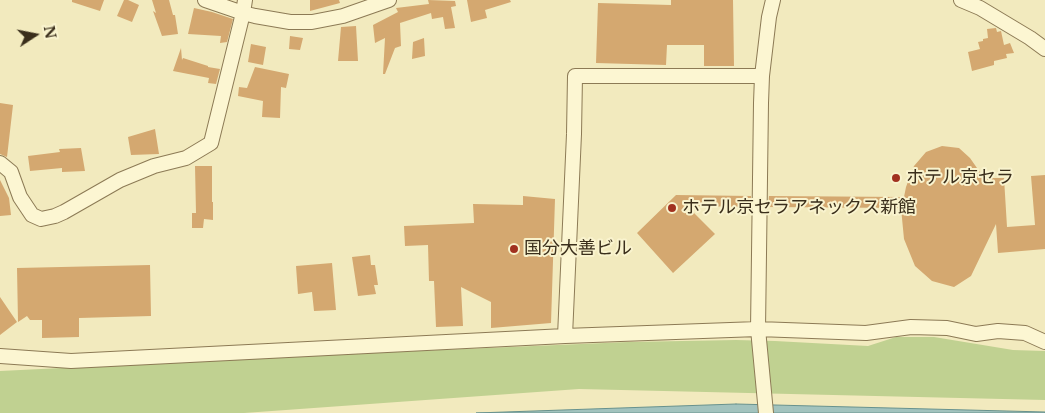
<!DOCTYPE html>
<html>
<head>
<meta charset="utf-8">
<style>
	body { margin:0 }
	#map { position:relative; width:1045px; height:413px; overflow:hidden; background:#f2eabe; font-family:"Libre Baskerville",serif }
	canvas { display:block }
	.north { position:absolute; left:10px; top:10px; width:50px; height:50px; -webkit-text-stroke:4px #f9f3ce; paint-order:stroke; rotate:79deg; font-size:14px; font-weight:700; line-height:20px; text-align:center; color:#3a2e1b }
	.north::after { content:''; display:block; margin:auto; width:18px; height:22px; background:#3a2e1b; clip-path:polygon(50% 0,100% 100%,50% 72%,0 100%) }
</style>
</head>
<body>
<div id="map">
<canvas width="1045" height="413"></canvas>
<div class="north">N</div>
</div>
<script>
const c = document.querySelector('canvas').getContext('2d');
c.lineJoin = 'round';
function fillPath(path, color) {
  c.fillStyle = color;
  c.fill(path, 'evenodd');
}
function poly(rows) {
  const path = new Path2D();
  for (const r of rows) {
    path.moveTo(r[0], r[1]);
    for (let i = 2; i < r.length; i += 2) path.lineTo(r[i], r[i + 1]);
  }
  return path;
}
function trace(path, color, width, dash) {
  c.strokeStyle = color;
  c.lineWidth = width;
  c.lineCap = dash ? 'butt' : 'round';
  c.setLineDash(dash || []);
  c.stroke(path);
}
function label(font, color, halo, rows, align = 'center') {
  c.font = font + ' "Libre Baskerville","Noto Sans JP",serif';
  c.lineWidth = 4;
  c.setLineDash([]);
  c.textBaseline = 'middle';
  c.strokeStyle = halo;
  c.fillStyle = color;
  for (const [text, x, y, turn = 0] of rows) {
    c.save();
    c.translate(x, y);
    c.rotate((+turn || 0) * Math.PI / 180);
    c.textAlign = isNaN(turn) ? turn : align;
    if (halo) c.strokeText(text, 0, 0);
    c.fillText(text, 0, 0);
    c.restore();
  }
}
fillPath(poly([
	[896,337,934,337,1013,350,1045,351,1045,400,579,389,244,413,0,413,0,371,369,353,628,342,736,340,775,341,868,346]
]), '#c0d191');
const water = poly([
	[736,404,1045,412,1045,413,476,413,736,404]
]);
fillPath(water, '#a2c3be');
trace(water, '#68928e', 1);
fillPath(poly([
	[72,0,104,0,100,11,72,2],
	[124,0,128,0,139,5,132,22,117,16],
	[152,0,169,0,173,15,175,15,178,34,162,36,153,11,156,13],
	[310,0,339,0,340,3,310,11],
	[428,0,455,1,456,6,451,7,455,28,445,29,443,17,432,19,431,13,400,23,401,46,395,48,385,74,383,74,385,38,375,43,373,25,398,12,396,8,429,4],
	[467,0,510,0,511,2,485,10,487,18,471,22],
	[671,0,733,0,734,66,704,66,704,45,667,45,666,65,596,63,598,3,671,5],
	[194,8,212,12,233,19,227,42,220,43,221,36,188,34],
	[356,26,358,61,338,61,341,27],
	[996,28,997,32,1001,31,1004,45,1010,43,1014,53,1006,54,1007,58,994,61,994,65,972,71,968,52,980,49,978,42,983,41,983,39,988,38,987,29],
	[290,36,303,38,300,50,289,49],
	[424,38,425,56,412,59,413,42],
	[251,44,266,47,263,65,248,62],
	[181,48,182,60,183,58,208,66,208,67,220,69,216,84,208,83,209,78,173,71],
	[255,67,289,74,286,88,281,87,280,118,262,117,263,101,238,96,239,87,247,88],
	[0,103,13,105,7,157,0,154],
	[155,129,159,154,131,155,128,137],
	[942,146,959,148,970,158,984,178,1004,178,1007,227,1035,225,1031,176,1045,175,1045,249,998,253,996,224,971,276,954,287,932,281,915,266,904,239,901,208,768,207,769,196,904,197,906,187,914,166,926,152],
	[81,148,85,171,62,172,62,168,30,171,28,156,60,152,59,149],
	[195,166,212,166,212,202,213,202,213,220,204,219,203,228,192,228,192,213,196,213],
	[0,180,9,198,11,215,0,216],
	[676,195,751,196,751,207,687,206,715,234,673,273,637,233],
	[523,196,555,199,551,323,491,328,491,302,461,287,463,326,436,327,434,281,429,281,428,245,405,246,404,226,474,223,473,204,523,205],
	[370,255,371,265,375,265,378,285,374,285,376,294,358,296,352,257],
	[332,263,336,310,314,311,312,292,298,294,296,266],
	[150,265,151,316,79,318,79,337,42,338,42,320,30,320,27,316,18,322,17,268],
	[0,297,17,322,0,335]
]), '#d4a870');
const minor = poly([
	[205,0,243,13,255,16,290,22,312,22,343,16,389,0],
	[961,0,980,8,1030,38,1045,49],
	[0,163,11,172,20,197,32,215,41,219,55,216,64,212,120,180,154,166,186,158,211,143,243,13,245,0],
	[565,336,574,134,575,76,762,76],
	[0,356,71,361,565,336,758,329,866,333,911,327,947,328,976,334,998,331,1025,333,1045,342],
	[766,413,758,329,761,103,762,76,769,17,773,0]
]);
trace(minor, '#8c7a55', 16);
trace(minor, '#fcf6d2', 14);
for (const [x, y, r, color] of [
	[896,178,5,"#a1311f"],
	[672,208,5,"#a1311f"],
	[514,249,5,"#a1311f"]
]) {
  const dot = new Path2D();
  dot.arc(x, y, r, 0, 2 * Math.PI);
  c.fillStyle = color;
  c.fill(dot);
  trace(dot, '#f9f3ce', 2);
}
label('18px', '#3a2e1b', '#f9f3ce', [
	["ホテル京セラ",906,178],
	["ホテル京セラアネックス新館",682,208],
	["国分大善ビル",524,249]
], 'left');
</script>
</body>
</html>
